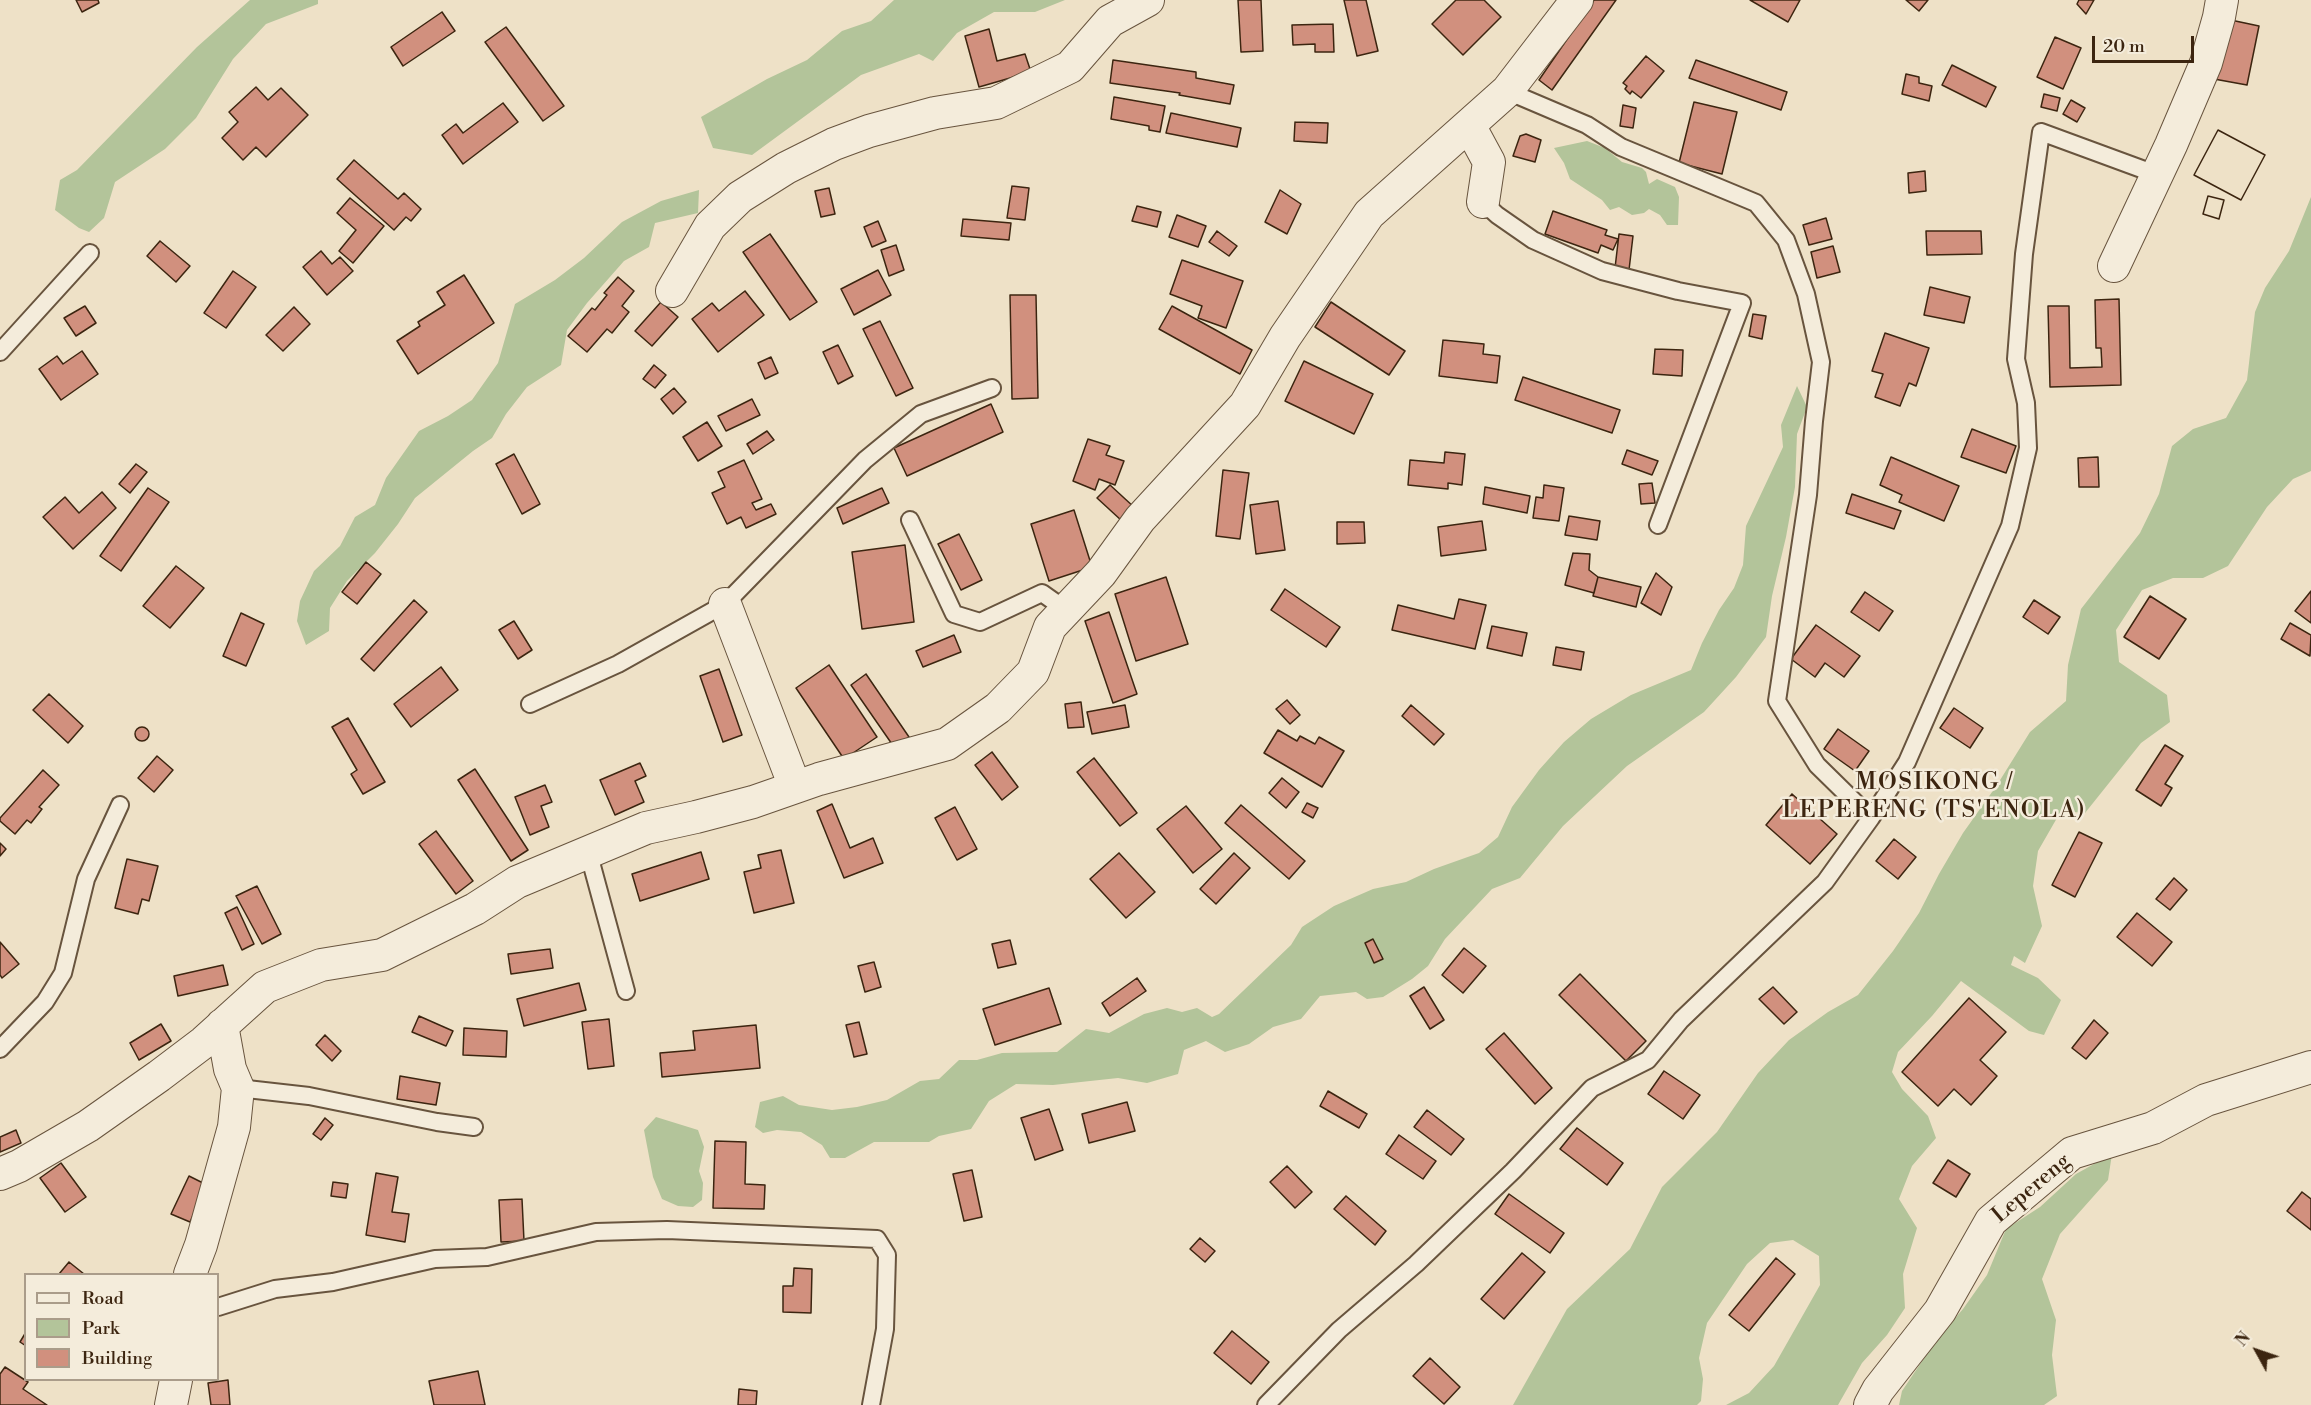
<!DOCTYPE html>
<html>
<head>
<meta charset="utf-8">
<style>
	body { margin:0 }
	#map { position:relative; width:2311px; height:1405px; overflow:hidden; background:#eee1c7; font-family:"Libre Bodoni",serif }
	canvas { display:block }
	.legend { position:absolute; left:24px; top:1273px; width:195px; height:108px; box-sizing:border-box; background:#f4ecdb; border:2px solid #aa9c8a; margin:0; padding:8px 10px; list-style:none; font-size:18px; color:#3c2510 }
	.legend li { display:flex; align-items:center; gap:12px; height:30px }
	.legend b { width:30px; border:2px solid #aa9c8a }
	.north { position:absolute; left:2227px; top:1321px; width:60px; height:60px; -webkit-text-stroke:4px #f4ecdb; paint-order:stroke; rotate:310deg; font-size:16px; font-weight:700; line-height:24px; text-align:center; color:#3c2510 }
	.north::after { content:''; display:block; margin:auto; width:21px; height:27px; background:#3c2510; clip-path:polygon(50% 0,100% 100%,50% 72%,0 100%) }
	.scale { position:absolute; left:2092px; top:36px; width:102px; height:27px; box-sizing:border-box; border:3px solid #3c2510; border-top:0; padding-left:8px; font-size:18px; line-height:21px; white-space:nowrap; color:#3c2510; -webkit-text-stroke:4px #f4ecdb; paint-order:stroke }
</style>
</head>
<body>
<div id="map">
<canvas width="2311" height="1405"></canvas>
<ul class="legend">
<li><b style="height:8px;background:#f4ecdb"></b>Road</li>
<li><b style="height:16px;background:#b3c49a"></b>Park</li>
<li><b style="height:16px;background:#d1907e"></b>Building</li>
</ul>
<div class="north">N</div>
<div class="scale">20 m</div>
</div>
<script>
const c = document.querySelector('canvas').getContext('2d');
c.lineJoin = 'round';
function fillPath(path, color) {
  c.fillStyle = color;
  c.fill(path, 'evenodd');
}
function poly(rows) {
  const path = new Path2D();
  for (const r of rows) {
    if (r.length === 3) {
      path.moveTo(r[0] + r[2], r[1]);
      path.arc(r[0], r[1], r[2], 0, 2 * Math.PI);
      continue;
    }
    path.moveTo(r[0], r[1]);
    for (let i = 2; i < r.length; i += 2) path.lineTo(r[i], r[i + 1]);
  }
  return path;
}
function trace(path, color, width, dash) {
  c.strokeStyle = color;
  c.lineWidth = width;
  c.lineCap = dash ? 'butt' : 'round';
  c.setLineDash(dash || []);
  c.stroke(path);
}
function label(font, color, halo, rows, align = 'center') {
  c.font = font + ' "Libre Bodoni",serif';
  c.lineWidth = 5;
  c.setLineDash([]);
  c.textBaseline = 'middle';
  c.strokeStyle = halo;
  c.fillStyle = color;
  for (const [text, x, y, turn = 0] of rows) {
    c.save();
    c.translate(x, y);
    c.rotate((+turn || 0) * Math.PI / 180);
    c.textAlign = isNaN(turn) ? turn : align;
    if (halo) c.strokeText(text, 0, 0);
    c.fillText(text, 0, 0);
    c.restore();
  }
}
fillPath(poly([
	[250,0,318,0,318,4,266,24,233,59,196,118,165,149,115,182,104,218,89,232,79,228,55,210,60,180,77,170,197,47],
	[894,0,1065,0,1035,12,994,12,957,33,933,61,919,54,861,75,752,155,713,148,701,117,767,79,807,60,842,31,871,21],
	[1587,141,1605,148,1622,162,1642,168,1646,172,1649,184,1657,179,1675,187,1679,197,1678,225,1667,225,1660,215,1649,209,1644,213,1632,215,1619,207,1610,210,1602,200,1570,179,1564,163,1554,148],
	[699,190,698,213,655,223,649,247,624,261,587,303,567,330,561,365,527,387,506,414,492,438,473,451,415,498,398,524,375,553,347,581,330,608,329,631,306,645,297,621,300,601,314,571,340,546,355,517,375,505,386,478,419,431,448,416,472,400,498,363,515,304,555,280,584,258,622,222,661,201],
	[2311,197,2311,471,2293,479,2267,507,2228,566,2203,578,2173,578,2142,590,2116,630,2119,662,2167,695,2170,722,2141,743,2085,813,2061,811,2038,851,2033,886,2042,926,2025,963,2014,956,2011,965,2038,978,2061,1000,2044,1035,2029,1031,1961,981,1932,1016,1898,1052,1892,1072,1902,1089,1928,1116,1936,1138,1912,1166,1899,1199,1917,1228,1903,1274,1905,1308,1887,1335,1862,1363,1838,1405,1726,1405,1749,1393,1774,1366,1820,1285,1819,1256,1793,1240,1770,1243,1747,1264,1707,1323,1699,1358,1703,1379,1701,1401,1697,1405,1513,1405,1567,1309,1630,1249,1662,1187,1717,1132,1758,1073,1789,1040,1828,1012,1858,995,1893,951,1919,913,1939,874,1963,833,1997,785,2030,732,2066,701,2068,665,2081,609,2140,533,2159,494,2172,446,2193,429,2226,418,2247,380,2255,312,2265,288,2289,251],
	[1797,386,1807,407,1797,434,1795,487,1786,537,1772,596,1766,637,1736,677,1704,712,1627,766,1563,826,1520,878,1492,889,1445,939,1428,966,1412,979,1383,997,1367,999,1356,992,1320,996,1301,1019,1273,1027,1249,1044,1225,1052,1206,1041,1184,1050,1178,1074,1147,1083,1118,1078,1053,1085,1016,1084,989,1101,971,1129,939,1136,929,1142,874,1142,845,1158,830,1158,822,1145,801,1132,777,1130,763,1133,755,1127,760,1102,783,1096,799,1105,832,1110,857,1107,887,1100,920,1081,939,1079,959,1060,977,1060,1002,1053,1057,1052,1086,1029,1109,1033,1144,1014,1167,1008,1182,1012,1197,1008,1212,1017,1219,1014,1291,945,1302,927,1334,906,1373,889,1406,882,1434,869,1479,853,1498,837,1512,807,1539,770,1564,742,1591,719,1631,695,1691,670,1702,643,1719,610,1734,588,1743,565,1746,526,1783,447,1781,425],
	[656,1117,698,1130,704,1147,699,1171,703,1183,702,1200,693,1207,678,1206,662,1199,653,1177,644,1130],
	[2112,1154,2108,1180,2060,1234,2042,1279,2056,1320,2052,1355,2057,1396,2044,1405,1899,1405,1902,1391,1937,1339,1963,1309,1987,1275,2006,1229,2040,1207,2076,1174]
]), '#b3c49a');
const building = poly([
	[76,0,98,0,99,3,82,12,76,0],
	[1238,0,1261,0,1263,51,1241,52,1238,0],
	[1344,0,1366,0,1378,51,1357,56,1344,0],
	[1456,0,1484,0,1501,17,1463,55,1432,24,1456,0],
	[1594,0,1616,0,1552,90,1539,80,1594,0],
	[1750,0,1800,0,1788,22,1750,0],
	[1906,0,1928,0,1919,11,1906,0],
	[2079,0,2094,0,2086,14,2077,4,2079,0],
	[442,12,455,31,403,66,391,47,442,12],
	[2226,19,2259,26,2247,85,2214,79,2226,19],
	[1333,24,1334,52,1315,52,1315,44,1293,45,1292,25,1333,24],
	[506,27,564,106,543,121,485,42,506,27],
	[989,29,997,61,1025,54,1031,72,979,87,965,36,989,29],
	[2055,37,2081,48,2063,89,2037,77,2055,37],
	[1646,56,1664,71,1641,98,1632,91,1630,94,1625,89,1627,86,1623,83,1646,56],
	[1113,60,1196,72,1196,78,1234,85,1230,104,1179,95,1180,93,1110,83,1113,60],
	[1696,60,1787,92,1781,110,1689,78,1696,60],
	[1952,65,1996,87,1986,107,1942,85,1952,65],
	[1906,74,1919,77,1919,83,1932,86,1929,101,1902,94,1906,74],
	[256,87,268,100,281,88,308,115,266,157,256,147,243,160,222,138,238,122,229,112,256,87],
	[2044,94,2060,98,2057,111,2041,107,2044,94],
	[1114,97,1165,106,1160,132,1149,130,1149,126,1111,119,1114,97],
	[2071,100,2085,108,2077,122,2063,114,2071,100],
	[1694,102,1737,112,1722,174,1679,163,1694,102],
	[503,103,518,122,463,164,442,135,456,124,463,133,503,103],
	[1623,105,1636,108,1633,128,1620,126,1623,105],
	[1171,113,1241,128,1237,147,1166,133,1171,113],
	[1295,122,1328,123,1327,143,1294,141,1295,122],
	[2218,130,2265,155,2241,200,2194,175,2218,130],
	[2218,130,2265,155,2241,200,2194,175,2218,130],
	[1526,134,1541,140,1535,162,1513,156,1520,136,1526,134],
	[354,160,398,199,404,193,421,209,411,221,406,217,394,230,337,179,354,160],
	[1925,171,1926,191,1909,193,1908,173,1925,171],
	[1012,186,1029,188,1025,220,1007,218,1012,186],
	[829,188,835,214,821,217,815,191,829,188],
	[1280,190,1301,204,1287,234,1265,222,1280,190],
	[2208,196,2224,200,2219,219,2203,214,2208,196],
	[2208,196,2224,200,2219,219,2203,214,2208,196],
	[350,198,384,226,353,263,339,251,356,230,337,213,350,198],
	[1137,206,1161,212,1157,227,1132,221,1137,206],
	[1553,211,1607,230,1605,235,1618,239,1613,250,1601,245,1598,253,1545,234,1553,211],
	[1177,215,1206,226,1198,247,1169,237,1177,215],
	[1826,218,1832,239,1809,245,1803,225,1826,218],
	[963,219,1011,223,1009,240,961,236,963,219],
	[878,221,886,241,872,247,864,227,878,221],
	[1217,231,1237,246,1229,256,1209,242,1217,231],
	[1926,231,1981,231,1982,254,1927,255,1926,231],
	[770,234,817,302,790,320,743,252,770,234],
	[1619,234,1633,236,1629,270,1615,268,1619,234],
	[160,241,190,266,176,282,147,256,160,241],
	[896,245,904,270,889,276,881,250,896,245],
	[1833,246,1840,272,1817,278,1811,252,1833,246],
	[321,251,332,264,340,257,353,271,327,295,303,267,321,251],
	[1182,260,1243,281,1226,328,1198,318,1202,306,1170,294,1182,260],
	[878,270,891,295,854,315,841,289,878,270],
	[233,271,256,287,226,328,204,313,233,271],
	[464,275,494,323,418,374,397,341,420,326,418,322,445,305,437,292,464,275],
	[618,277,634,291,622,306,629,312,612,333,607,329,587,352,568,336,592,308,595,310,607,295,604,293,618,277],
	[1930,287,1970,297,1964,323,1924,315,1930,287],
	[745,291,764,315,718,352,692,319,712,303,719,311,745,291],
	[1010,295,1036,295,1038,398,1012,399,1010,295],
	[2119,299,2121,385,2050,387,2048,306,2069,306,2070,368,2102,367,2101,348,2096,348,2095,300,2119,299],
	[661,302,678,317,652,346,635,331,661,302],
	[1331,302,1405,351,1389,375,1315,327,1331,302],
	[85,306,96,323,76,336,64,318,85,306],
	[1172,306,1252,350,1240,374,1159,329,1172,306],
	[294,307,310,324,283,351,266,335,294,307],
	[1753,314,1766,316,1762,339,1749,336,1753,314],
	[880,321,913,388,896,396,863,329,880,321],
	[1885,333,1929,348,1916,386,1909,383,1900,406,1875,397,1883,374,1872,371,1885,333],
	[1443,340,1484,344,1483,354,1500,356,1497,383,1439,376,1443,340],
	[838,345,853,376,838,384,823,352,838,345],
	[1655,349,1683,350,1682,376,1653,374,1655,349],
	[82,351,98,374,61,400,39,369,57,356,63,364,82,351],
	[771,357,778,373,765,379,758,363,771,357],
	[1304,361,1373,394,1354,434,1285,401,1304,361],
	[654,365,666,375,655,388,643,379,654,365],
	[1523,377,1620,410,1612,433,1515,400,1523,377],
	[674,388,686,402,673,414,661,399,674,388],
	[752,399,760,415,726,431,718,416,752,399],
	[991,404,1003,432,907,476,894,448,991,404],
	[707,422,722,446,698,461,683,437,707,422],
	[1972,429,2016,446,2006,473,1961,457,1972,429],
	[767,431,774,440,753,454,747,444,767,431],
	[1088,439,1110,446,1106,455,1124,461,1115,485,1099,479,1095,490,1073,481,1088,439],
	[1627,450,1658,461,1652,475,1622,464,1627,450],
	[1445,452,1465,454,1462,485,1448,483,1448,489,1408,485,1410,460,1444,463,1445,452],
	[514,454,540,504,522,514,496,464,514,454],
	[1891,457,1959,486,1944,521,1899,502,1902,495,1880,485,1891,457],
	[2098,457,2099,487,2079,487,2078,458,2098,457],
	[744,460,762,499,752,503,756,510,771,504,776,514,746,528,741,517,727,524,712,493,725,487,718,472,744,460],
	[136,464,147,472,130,493,119,484,136,464],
	[1223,470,1249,473,1240,539,1216,536,1223,470],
	[1652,483,1655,503,1641,504,1639,484,1652,483],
	[1110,485,1135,508,1122,521,1097,498,1110,485],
	[1544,485,1564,488,1559,521,1533,518,1536,497,1543,498,1544,485],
	[1485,487,1530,496,1527,513,1483,504,1485,487],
	[148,488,169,502,121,571,100,556,148,488],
	[882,488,889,503,843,524,837,508,882,488],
	[102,492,116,508,73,549,43,517,65,497,79,513,102,492],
	[1852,494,1901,511,1894,529,1846,513,1852,494],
	[1278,501,1285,550,1256,554,1250,505,1278,501],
	[1074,510,1092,567,1049,581,1031,524,1074,510],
	[1569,516,1600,521,1597,540,1565,535,1569,516],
	[1482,521,1486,550,1441,556,1438,527,1482,521],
	[1337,522,1364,522,1365,543,1337,544,1337,522],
	[959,534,982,580,961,590,938,544,959,534],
	[905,545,914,622,862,629,852,552,905,545],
	[1573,553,1590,554,1589,570,1598,577,1594,593,1565,585,1573,553],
	[366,562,381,574,357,604,342,592,366,562],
	[176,566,204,588,170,628,143,606,176,566],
	[1656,573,1672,587,1661,615,1641,603,1656,573],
	[1166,577,1188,644,1136,661,1115,594,1166,577],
	[1598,577,1641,587,1636,607,1593,596,1598,577],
	[1285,589,1340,627,1326,647,1271,610,1285,589],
	[2311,591,2311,623,2295,611,2311,591],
	[1865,592,1893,611,1879,631,1851,612,1865,592],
	[2150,596,2186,619,2159,659,2124,637,2150,596],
	[1459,599,1486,605,1475,649,1392,630,1398,605,1454,619,1459,599],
	[414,600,427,612,374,671,361,659,414,600],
	[2034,600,2060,617,2048,634,2023,617,2034,600],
	[1109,612,1137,694,1113,703,1085,621,1109,612],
	[241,613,264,624,246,666,223,656,241,613],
	[514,621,532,650,518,659,499,630,514,621],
	[2290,623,2311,635,2310,656,2281,639,2290,623],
	[1816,625,1860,656,1844,677,1825,663,1815,677,1791,659,1816,625],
	[1492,626,1527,633,1522,656,1487,648,1492,626],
	[954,635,961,652,923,667,916,651,954,635],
	[1556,647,1584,652,1581,670,1553,665,1556,647],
	[829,665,877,737,844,759,796,688,829,665],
	[441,667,458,690,411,727,394,704,441,667],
	[719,669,742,735,723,742,700,676,719,669],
	[866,674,909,737,894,747,851,685,866,674],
	[49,694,83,726,68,743,33,710,49,694],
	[1287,700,1300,715,1290,724,1276,709,1287,700],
	[1081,702,1084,727,1068,728,1065,704,1081,702],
	[1125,705,1129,727,1092,734,1087,712,1125,705],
	[1411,705,1444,734,1434,745,1402,716,1411,705],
	[1954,708,1983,728,1970,748,1940,728,1954,708],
	[348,718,385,782,363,794,351,774,357,770,332,727,348,718],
	[142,734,7],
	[1838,729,1869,751,1855,771,1824,749,1838,729],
	[1278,730,1297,741,1300,736,1315,744,1319,737,1344,751,1322,787,1264,753,1278,730],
	[2165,745,2183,756,2165,784,2172,788,2161,806,2136,790,2165,745],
	[992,752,1018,787,1002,800,975,765,992,752],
	[157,756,173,770,154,792,138,778,157,756],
	[1094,758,1137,813,1120,826,1077,772,1094,758],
	[640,763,646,776,635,781,644,802,615,815,600,780,640,763],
	[475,769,528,850,511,861,458,780,475,769],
	[43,770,59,785,39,807,42,809,31,823,27,820,15,834,0,821,0,818,43,770],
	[1282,778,1299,792,1286,808,1269,793,1282,778],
	[545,785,552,802,541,806,549,827,530,835,515,797,545,785],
	[1792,794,1837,834,1810,864,1766,825,1792,794],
	[1307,803,1318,808,1313,818,1302,812,1307,803],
	[832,804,850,848,873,838,883,863,844,878,817,811,832,804],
	[1241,805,1305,861,1289,879,1225,823,1241,805],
	[1186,806,1222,849,1193,873,1157,829,1186,806],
	[955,807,977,849,957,860,935,818,955,807],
	[436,831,473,881,456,894,419,844,436,831],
	[2079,832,2102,843,2075,897,2052,885,2079,832],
	[1894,839,1916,857,1898,879,1876,861,1894,839],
	[0,843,6,849,0,856,0,843],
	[781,850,794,903,754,913,744,872,761,868,758,855,781,850],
	[701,852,709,879,640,901,632,874,701,852],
	[1119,853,1155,892,1126,918,1090,879,1119,853],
	[1234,853,1250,868,1216,904,1200,889,1234,853],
	[127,859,158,866,149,901,142,899,138,914,115,908,127,859],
	[2174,878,2187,890,2170,910,2156,899,2174,878],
	[257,886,281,934,262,944,236,896,257,886],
	[237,907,254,944,242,950,225,913,237,907],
	[2137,913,2172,942,2152,966,2117,937,2137,913],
	[1373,939,1383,959,1374,963,1365,943,1373,939],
	[1010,940,1016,964,998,968,992,944,1010,940],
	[0,942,19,964,2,978,0,975,0,942],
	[1464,948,1486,966,1463,993,1442,975,1464,948],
	[550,949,553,968,511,974,508,954,550,949],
	[874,962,881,987,865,992,858,966,874,962],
	[223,965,228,985,178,996,174,976,223,965],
	[1580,974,1646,1041,1626,1061,1559,995,1580,974],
	[1137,978,1146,991,1110,1016,1102,1003,1137,978],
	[579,983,586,1010,524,1026,517,999,579,983],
	[1424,987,1444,1020,1430,1029,1410,996,1424,987],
	[1773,987,1797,1012,1784,1024,1759,999,1773,987],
	[1049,988,1061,1024,995,1045,983,1009,1049,988],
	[1969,998,2006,1032,1980,1060,1997,1076,1971,1105,1954,1089,1938,1106,1902,1072,1969,998],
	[419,1016,453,1031,446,1046,412,1032,419,1016],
	[609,1019,614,1066,588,1069,582,1022,609,1019],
	[2094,1020,2108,1033,2086,1059,2072,1048,2094,1020],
	[859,1022,867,1054,854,1057,846,1025,859,1022],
	[161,1024,171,1041,139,1060,130,1043,161,1024],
	[756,1025,760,1068,662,1077,660,1053,695,1050,693,1031,756,1025],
	[464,1028,507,1031,506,1057,463,1055,464,1028],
	[1504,1033,1552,1088,1535,1104,1486,1049,1504,1033],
	[325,1035,341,1051,332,1061,316,1045,325,1035],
	[1664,1071,1700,1095,1683,1119,1648,1094,1664,1071],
	[400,1076,440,1083,436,1105,397,1099,400,1076],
	[1328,1091,1367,1114,1359,1128,1320,1106,1328,1091],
	[1127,1102,1135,1131,1089,1143,1082,1114,1127,1102],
	[1049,1109,1063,1150,1035,1160,1021,1118,1049,1109],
	[1427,1110,1464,1139,1451,1155,1414,1127,1427,1110],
	[325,1118,333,1125,321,1140,313,1134,325,1118],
	[1577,1128,1623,1163,1607,1185,1560,1149,1577,1128],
	[16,1130,21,1143,0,1152,0,1137,16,1130],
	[1399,1135,1436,1161,1423,1179,1386,1154,1399,1135],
	[715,1141,746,1142,745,1184,765,1185,764,1209,713,1208,715,1141],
	[1948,1160,1970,1174,1956,1197,1933,1183,1948,1160],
	[61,1163,86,1197,65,1212,40,1178,61,1163],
	[1287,1166,1312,1192,1295,1208,1270,1182,1287,1166],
	[972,1170,982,1217,964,1221,953,1174,972,1170],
	[376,1173,398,1177,392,1212,409,1214,405,1242,366,1235,376,1173],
	[189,1176,207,1185,190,1222,171,1214,189,1176],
	[333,1182,348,1184,346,1198,331,1196,333,1182],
	[2302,1192,2311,1199,2311,1230,2287,1211,2302,1192],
	[1509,1194,1564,1233,1550,1253,1495,1214,1509,1194],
	[1346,1196,1386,1231,1375,1245,1334,1209,1346,1196],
	[522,1199,524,1241,501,1242,499,1200,522,1199],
	[1200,1238,1215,1251,1205,1262,1190,1249,1200,1238],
	[1522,1253,1545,1272,1504,1319,1481,1299,1522,1253],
	[1776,1258,1795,1274,1749,1331,1729,1315,1776,1258],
	[69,1262,84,1274,59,1274,69,1262],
	[794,1268,812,1269,811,1313,783,1312,783,1286,793,1286,794,1268],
	[1232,1331,1269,1362,1251,1384,1214,1353,1232,1331],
	[26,1332,26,1346,20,1342,26,1332],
	[1430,1358,1460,1387,1444,1404,1413,1376,1430,1358],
	[5,1367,28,1382,23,1389,47,1405,0,1405,0,1374,5,1367],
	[478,1371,485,1405,434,1405,429,1381,478,1371],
	[228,1380,230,1405,211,1405,208,1383,228,1380],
	[739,1389,757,1391,756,1405,738,1405,739,1389]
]);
fillPath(building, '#d1907e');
trace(building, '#3c2510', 1.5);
const lane = poly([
	[1507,91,1587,125,1621,147,1756,203,1786,240,1806,294,1821,362,1814,421,1808,495,1777,701,1817,765,1871,818],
	[1483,202,1497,215,1533,240,1602,271,1678,291,1742,303,1658,525],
	[0,352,90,253],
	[910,520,954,614,980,622,1042,593,1066,610],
	[530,704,618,664,725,604,865,460,921,414,992,388],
	[588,851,626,991],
	[0,1049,45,1002,63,973,86,879,120,805],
	[238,1088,309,1096,437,1122,474,1127],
	[218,1307,275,1289,333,1282,435,1259,487,1257,596,1232,667,1230,877,1239,887,1255,885,1329,871,1405],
	[1266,1405,1339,1330,1416,1264,1513,1171,1592,1088,1648,1060,1681,1020,1825,882,1871,818,1907,762,2010,526,2028,448,2026,403,2016,359,2024,254,2041,132,2158,175]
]);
const street = poly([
	[1469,125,1489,162,1483,202],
	[2114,266,2171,145,2206,63,2219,17,2222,0],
	[672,291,710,226,740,197,786,168,834,144,869,131,935,113,996,103,1070,67,1110,21,1148,0],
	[725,604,795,787],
	[0,1174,19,1166,88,1126,159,1076,204,1042,265,987,321,965,382,955,475,909,517,882,646,828,696,817,753,802,819,779,947,744,998,708,1033,672,1050,627,1101,573,1140,519,1245,405,1285,337,1369,214,1507,91,1577,0],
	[190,1274,201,1245,234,1127,238,1088,230,1069,222,1025],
	[171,1405,176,1380],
	[1870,1405,1878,1390,1940,1311,1991,1221,2072,1153,2153,1128,2206,1100,2311,1067]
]);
trace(lane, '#68543e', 20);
trace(street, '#68543e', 34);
trace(lane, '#f4ecdb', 16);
trace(street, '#f4ecdb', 32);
label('22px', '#3c2510', '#f4ecdb', [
	["Lepereng",2032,1189,-40]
]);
c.letterSpacing = '1.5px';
label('24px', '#3c2510', '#f4ecdb', [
	["MOSIKONG /",1934,783],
	["LEPERENG (TS'ENOLA)",1934,811]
]);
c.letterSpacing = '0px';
</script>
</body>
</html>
